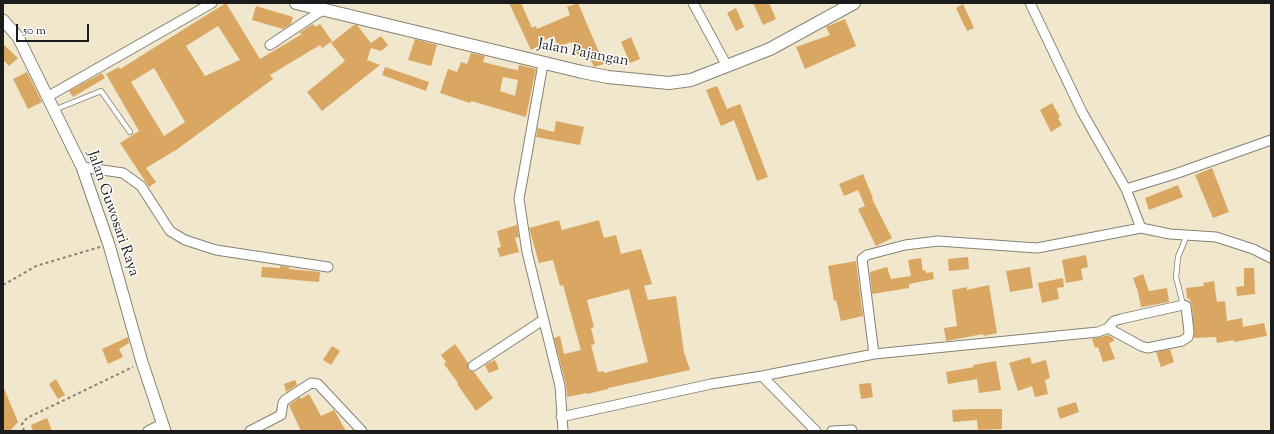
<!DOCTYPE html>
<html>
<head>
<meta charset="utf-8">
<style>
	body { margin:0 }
	#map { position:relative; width:1274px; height:434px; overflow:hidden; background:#f0e7cc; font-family:"Sorts Mill Goudy",serif }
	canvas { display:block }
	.frame { position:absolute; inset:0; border:4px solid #1c1c1c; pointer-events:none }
	.scale { position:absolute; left:16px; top:24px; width:73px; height:18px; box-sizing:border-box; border:2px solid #1c1c1c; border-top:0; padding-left:5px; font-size:12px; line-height:14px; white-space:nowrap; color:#1c1c1c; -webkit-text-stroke:3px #fff; paint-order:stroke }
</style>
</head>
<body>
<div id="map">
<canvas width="1274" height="434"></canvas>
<div class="frame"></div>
<div class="scale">50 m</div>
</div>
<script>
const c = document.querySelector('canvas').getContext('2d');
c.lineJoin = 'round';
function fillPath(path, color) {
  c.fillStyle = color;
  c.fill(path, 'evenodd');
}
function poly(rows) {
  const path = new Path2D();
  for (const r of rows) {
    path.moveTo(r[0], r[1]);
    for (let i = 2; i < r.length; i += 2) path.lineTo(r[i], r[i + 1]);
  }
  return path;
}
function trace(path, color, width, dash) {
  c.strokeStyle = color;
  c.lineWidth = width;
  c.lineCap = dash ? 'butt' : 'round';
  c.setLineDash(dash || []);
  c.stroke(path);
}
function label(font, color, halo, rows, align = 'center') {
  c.font = font + ' "Sorts Mill Goudy",serif';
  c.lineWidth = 3;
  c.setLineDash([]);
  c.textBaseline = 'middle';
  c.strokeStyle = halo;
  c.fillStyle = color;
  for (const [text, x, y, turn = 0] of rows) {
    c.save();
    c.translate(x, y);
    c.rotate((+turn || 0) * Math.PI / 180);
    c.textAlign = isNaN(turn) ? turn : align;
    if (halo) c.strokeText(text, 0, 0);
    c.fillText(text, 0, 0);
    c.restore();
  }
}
fillPath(poly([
	[226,3,260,59,302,34,299,33,313,24,315,27,320,24,332,41,322,48,320,45,270,75,273,79,176,150,146,168,156,182,149,187,120,143,139,131,106,74,119,67,120,69],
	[218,26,240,60,205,76,186,46],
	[154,68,185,122,164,136,131,82],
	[509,3,521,3,532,28,536,26,537,29,570,15,567,7,578,3,604,64,594,67,587,52,578,56,571,42,558,47,554,36,540,42,541,45,531,50],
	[753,3,769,3,776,19,763,25],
	[963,4,974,28,967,31,956,8],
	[256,6,293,17,291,24,283,29,252,20],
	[736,8,744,27,736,31,727,13],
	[845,19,856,46,805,69,796,47,830,35,826,27],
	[354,25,357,25,371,43,381,36,388,45,381,51,371,48,367,60,380,65,322,111,307,92,345,61,331,43],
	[631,37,640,59,630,63,621,42],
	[415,39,437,45,431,66,408,60],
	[3,44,18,58,9,66,3,60],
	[471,53,485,56,483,62,511,69,518,70,519,65,536,69,526,117,471,101,470,103,440,93,448,69,457,72,461,62,467,64],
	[503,77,518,80,515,96,500,91],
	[385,67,429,82,426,91,382,75],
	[27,72,42,102,28,109,13,79],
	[102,73,105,78,73,97,69,91],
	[717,86,727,109,740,104,768,177,757,181,734,120,721,126,706,90],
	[1052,103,1060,117,1058,118,1062,125,1051,132,1040,110],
	[556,121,584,127,580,145,536,137,538,128,554,132],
	[1212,168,1229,212,1213,218,1195,175],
	[863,174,873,198,872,199,892,238,876,246,858,209,865,206,858,190,844,196,839,184],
	[1178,185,1183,197,1149,210,1145,198],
	[559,220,562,230,599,220,604,238,616,235,621,254,641,249,652,284,644,286,648,300,676,296,684,352,690,370,608,388,608,389,587,394,587,393,567,397,566,385,554,338,560,336,564,354,581,350,563,285,560,286,553,260,539,263,529,228],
	[629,289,648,362,604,373,604,371,598,372,591,345,595,344,591,328,594,327,587,300],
	[517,225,519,237,515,238,519,252,500,257,497,248,501,247,497,231],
	[1086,255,1088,267,1081,269,1083,280,1066,283,1062,260],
	[968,257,969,269,949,271,948,259],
	[921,258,923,271,925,270,926,273,933,272,934,279,909,284,909,288,872,294,870,272,887,267,891,279,911,276,908,260],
	[856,261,863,316,841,321,836,300,834,301,828,266],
	[280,266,289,267,289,269,320,272,319,282,261,277,262,267,280,268],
	[1030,267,1033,288,1010,292,1006,271],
	[1244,268,1254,268,1255,294,1237,296,1236,287,1244,286],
	[1143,274,1149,291,1167,288,1169,302,1141,307,1138,292,1133,278],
	[1063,278,1064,287,1057,288,1059,299,1042,303,1038,283],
	[1214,281,1217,302,1225,301,1227,321,1242,318,1243,327,1264,323,1267,336,1234,342,1234,340,1217,343,1216,337,1194,338,1192,305,1189,298,1187,299,1186,288,1204,286,1203,283],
	[989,285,997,333,984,336,983,334,946,341,944,328,957,326,952,290,967,287,967,290],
	[1108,335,1113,338,1114,341,1109,343,1115,359,1103,362,1098,347,1095,348,1092,339],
	[128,337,129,343,119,349,123,357,108,364,102,349],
	[455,344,468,363,468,370,474,372,493,398,476,411,457,384,458,383,444,364,446,362,441,355],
	[332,346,340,351,331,365,323,360],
	[1170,349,1174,362,1161,367,1156,352],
	[1030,357,1032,364,1046,360,1050,378,1045,380,1048,394,1035,397,1032,386,1018,391,1009,363],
	[495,360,499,369,489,373,485,365],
	[996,361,1001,390,979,393,977,379,948,384,946,372,974,367,973,365],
	[56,379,65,395,58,399,49,384],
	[295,380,297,385,286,392,284,384],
	[871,383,873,397,861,399,859,384],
	[3,386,18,422,10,431,3,431],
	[309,394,321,416,334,410,346,431,301,431,289,405,300,397,301,399],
	[1076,402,1079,412,1060,419,1057,408],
	[971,409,1002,409,1002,429,978,430,977,420,953,422,952,410],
	[47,418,52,431,33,431,31,425]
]), '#daa763');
const service = poly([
	[54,110,101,91,130,132],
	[1183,305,1176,277,1178,257,1187,235]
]);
const minor = poly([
	[693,3,727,66],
	[1030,3,1082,112,1126,189,1175,174,1271,140],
	[270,45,324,9],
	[543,64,519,199,527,252,560,386,563,431],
	[47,97,212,3],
	[82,167,123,173,141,186,170,231,185,240,216,250,328,267],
	[1126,189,1141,228,1170,234,1216,237,1253,249,1271,258],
	[874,354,862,259,867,255,905,245,938,241,1037,248,1141,228],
	[473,366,543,320],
	[762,376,816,431],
	[561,417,711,384,762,376,874,354,1098,332,1108,328,1114,321,1121,319,1183,305,1186,306,1189,332,1188,337,1182,341,1147,348,1141,346,1108,328],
	[148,431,162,424],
	[250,431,281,415,283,403,285,400,311,383,318,384,362,431],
	[832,431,852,430]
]);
const tertiary = poly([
	[3,20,18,37,82,167,109,245,142,362,165,431]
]);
const secondary = poly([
	[296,3,582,72,608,77,669,83,691,80,770,49,854,3]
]);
trace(service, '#868274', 6);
trace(minor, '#868274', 11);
trace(tertiary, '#868274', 13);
trace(secondary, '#868274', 14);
trace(poly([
	[3,285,36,266,100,247],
	[24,431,22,424,27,418,133,367]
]), '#868274', 2, [3, 3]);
trace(service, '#fff', 4.5);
trace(minor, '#fff', 9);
trace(tertiary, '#fff', 11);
trace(secondary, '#fff', 12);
label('15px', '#1c1c1c', '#fff', [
	["Jalan Pajangan",583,54,11],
	["Jalan Guwosari Raya",112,214,71]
]);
</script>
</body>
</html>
